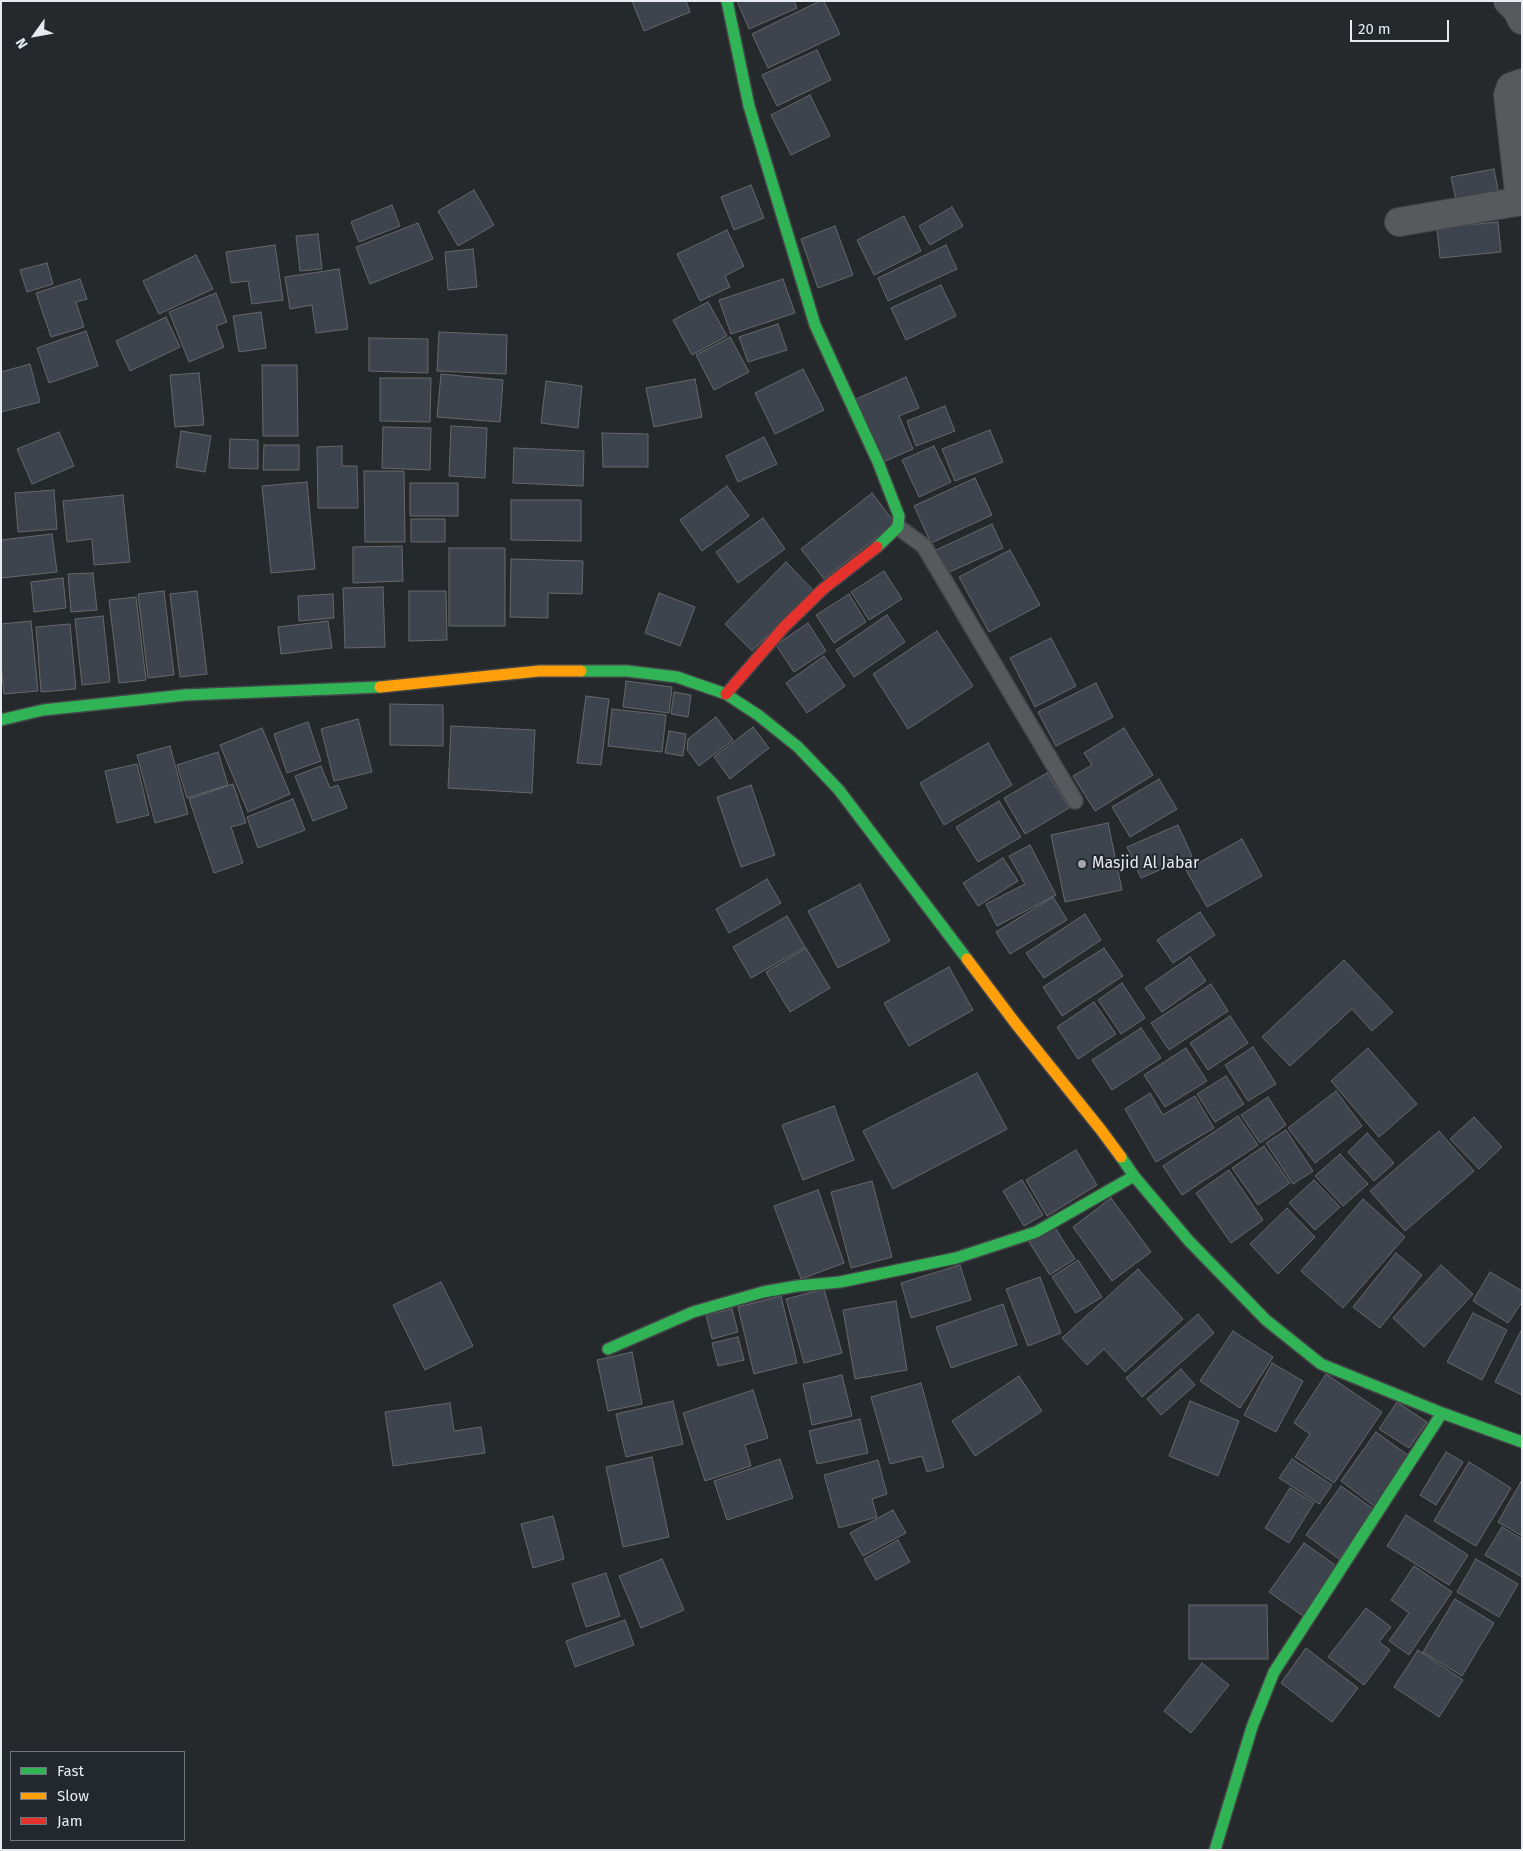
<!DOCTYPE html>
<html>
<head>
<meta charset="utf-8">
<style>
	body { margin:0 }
	#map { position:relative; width:1523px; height:1851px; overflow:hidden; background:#26292c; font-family:"Fira Sans",sans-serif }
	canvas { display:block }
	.frame { position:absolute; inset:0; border:2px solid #e7eaef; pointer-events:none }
	.legend { position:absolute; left:10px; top:1751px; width:175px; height:90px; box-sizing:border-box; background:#23282f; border:1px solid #71767c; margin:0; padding:6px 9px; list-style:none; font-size:15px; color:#e7eaef }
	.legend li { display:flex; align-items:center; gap:10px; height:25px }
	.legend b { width:25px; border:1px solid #71767c }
	.north { position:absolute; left:10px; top:10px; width:50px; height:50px; -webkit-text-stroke:4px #23282f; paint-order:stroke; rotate:238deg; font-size:14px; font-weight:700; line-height:20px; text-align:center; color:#e7eaef }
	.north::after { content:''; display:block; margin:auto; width:18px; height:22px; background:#e7eaef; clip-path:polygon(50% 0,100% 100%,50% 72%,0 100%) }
	.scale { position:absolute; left:1350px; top:20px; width:99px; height:22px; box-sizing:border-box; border:2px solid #e7eaef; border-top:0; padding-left:6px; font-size:15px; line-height:18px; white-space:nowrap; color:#e7eaef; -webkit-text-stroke:4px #23282f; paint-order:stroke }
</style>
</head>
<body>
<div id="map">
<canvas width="1523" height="1851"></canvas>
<div class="frame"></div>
<ul class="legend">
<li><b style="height:6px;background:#30b455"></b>Fast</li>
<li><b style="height:6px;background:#ff9f0a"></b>Slow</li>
<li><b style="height:6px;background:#e5322d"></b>Jam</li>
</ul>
<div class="north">N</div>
<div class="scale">20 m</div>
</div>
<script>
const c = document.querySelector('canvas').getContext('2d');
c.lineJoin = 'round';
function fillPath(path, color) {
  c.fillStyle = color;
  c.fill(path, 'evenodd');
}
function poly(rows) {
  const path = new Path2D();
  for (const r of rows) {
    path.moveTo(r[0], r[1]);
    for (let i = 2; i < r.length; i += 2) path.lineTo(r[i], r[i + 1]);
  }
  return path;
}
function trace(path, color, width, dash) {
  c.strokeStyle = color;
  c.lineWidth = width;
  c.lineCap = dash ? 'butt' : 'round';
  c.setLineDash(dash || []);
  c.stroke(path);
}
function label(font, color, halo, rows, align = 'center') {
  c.font = font + ' "Fira Sans",sans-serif';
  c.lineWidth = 4;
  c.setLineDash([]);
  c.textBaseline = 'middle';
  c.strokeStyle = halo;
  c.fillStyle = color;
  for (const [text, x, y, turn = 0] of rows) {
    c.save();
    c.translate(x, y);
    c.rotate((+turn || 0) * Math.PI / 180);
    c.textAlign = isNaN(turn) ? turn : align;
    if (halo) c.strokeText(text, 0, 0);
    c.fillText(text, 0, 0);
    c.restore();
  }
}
const building = poly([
	[632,1,686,1,690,12,644,31,632,1],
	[737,1,794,1,797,8,749,29,737,1],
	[820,1,824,1,840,34,768,68,752,34,820,1],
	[817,50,831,80,777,106,762,75,817,50],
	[810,95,830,136,791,155,771,115,810,95],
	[1494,169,1500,200,1458,209,1451,177,1494,169],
	[751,185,764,218,734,230,721,197,751,185],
	[474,190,494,225,458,246,438,211,474,190],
	[392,205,400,226,359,242,351,222,392,205],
	[952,207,963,226,930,245,919,226,952,207],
	[904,216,921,251,874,275,857,240,904,216],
	[1498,222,1501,252,1440,258,1437,228,1498,222],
	[418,223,433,259,370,284,356,247,418,223],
	[835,226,853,275,818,288,801,239,835,226],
	[727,230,744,266,725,276,730,287,700,301,677,254,727,230],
	[318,234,322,269,300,271,296,236,318,234],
	[275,245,283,300,252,304,248,281,231,283,226,252,275,245],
	[946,245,957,269,888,301,878,278,946,245],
	[473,249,477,287,448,290,445,252,473,249],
	[196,255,213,289,159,314,143,281,196,255],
	[47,263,53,284,27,292,20,270,47,263],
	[339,269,348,329,316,333,312,305,290,309,285,277,339,269],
	[80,279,87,299,76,302,84,327,51,337,36,293,80,279],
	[783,279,795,313,731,334,719,300,783,279],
	[941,285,956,316,906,340,891,308,941,285],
	[216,293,227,322,216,326,224,347,189,362,169,312,216,293],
	[708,302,727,336,692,355,673,320,708,302],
	[261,312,266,348,239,352,233,316,261,312],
	[166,317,180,347,130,371,116,341,166,317],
	[778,324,787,350,748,362,739,337,778,324],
	[86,331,98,366,49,383,37,348,86,331],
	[439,332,507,335,506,374,437,371,439,332],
	[730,337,749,372,714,390,696,355,730,337],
	[369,338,428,339,428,373,369,371,369,338],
	[30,364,40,402,1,412,1,372,30,364],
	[262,365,297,365,298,436,263,436,262,365],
	[803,369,824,410,775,434,755,393,803,369],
	[199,373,204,425,175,427,170,375,199,373],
	[441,374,503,380,500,422,437,417,441,374],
	[906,377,919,408,899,416,913,449,883,462,856,399,906,377],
	[380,378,431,378,430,422,380,421,380,378],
	[695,379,702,417,654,427,646,388,695,379],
	[546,381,582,386,578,428,541,423,546,381],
	[945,406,955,431,916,446,907,421,945,406],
	[451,426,487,428,485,478,449,476,451,426],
	[383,427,431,428,430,470,382,468,383,427],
	[990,430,1003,462,955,481,942,449,990,430],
	[181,431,211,436,205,472,176,467,181,431],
	[59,432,74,466,32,484,17,449,59,432],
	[602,433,648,434,648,467,603,467,602,433],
	[764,437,777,464,738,482,726,456,764,437],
	[230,439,258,440,258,469,229,468,230,439],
	[264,445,299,445,299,470,263,470,264,445],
	[342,446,342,466,357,466,358,508,318,508,317,447,342,446],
	[934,446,951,482,919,497,902,460,934,446],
	[514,448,584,451,583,486,513,483,514,448],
	[364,471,404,471,405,542,365,542,364,471],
	[975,478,992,515,931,543,914,506,975,478],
	[307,482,315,569,271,573,262,486,307,482],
	[410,483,458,483,458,516,410,516,410,483],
	[727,486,749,516,702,551,680,520,727,486],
	[54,490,57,529,18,532,15,493,54,490],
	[872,493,895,523,824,579,801,549,872,493],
	[123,495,130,562,94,565,92,539,67,542,63,501,123,495],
	[511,500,581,500,581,541,511,540,511,500],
	[763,518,785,549,738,583,716,552,763,518],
	[411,519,445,519,445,542,411,542,411,519],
	[992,524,1003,548,945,574,934,551,992,524],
	[52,534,57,572,1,578,1,540,52,534],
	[402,546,403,581,353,583,353,547,402,546],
	[449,548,505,548,505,626,449,626,449,548],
	[1010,550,1040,605,989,632,959,577,1010,550],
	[511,559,583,561,582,594,548,593,548,618,510,617,511,559],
	[786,562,813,590,752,651,725,624,786,562],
	[884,571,902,599,869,620,851,592,884,571],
	[93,573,97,610,71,612,68,574,93,573],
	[63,578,66,608,34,612,31,582,63,578],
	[383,587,385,647,345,648,343,588,383,587],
	[164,591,174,675,148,678,138,594,164,591],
	[197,591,207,674,180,677,170,594,197,591],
	[409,591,446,591,447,640,409,641,409,591],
	[659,593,695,607,680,646,645,633,659,593],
	[333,594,334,618,299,621,298,596,333,594],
	[849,594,866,622,834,643,816,615,849,594],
	[136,597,146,680,119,683,109,600,136,597],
	[887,615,905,642,854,677,836,650,887,615],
	[103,616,110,682,82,685,75,619,103,616],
	[31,621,38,691,4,694,1,664,1,624,31,621],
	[328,621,332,648,281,654,278,627,328,621],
	[808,623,826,651,794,672,776,645,808,623],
	[70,624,76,689,41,692,36,627,70,624],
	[937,631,973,686,908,729,873,674,937,631],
	[1051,638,1076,686,1035,707,1010,658,1051,638],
	[824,656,845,686,807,713,786,683,824,656],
	[626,681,672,687,669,713,623,707,626,681],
	[1096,683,1113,717,1056,746,1038,712,1096,683],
	[674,692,691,695,688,717,671,714,674,692],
	[586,696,609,699,601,765,577,763,586,696],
	[390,704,443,705,443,746,390,745,390,704],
	[612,709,666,715,662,752,608,746,612,709],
	[716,717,733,740,699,766,687,750,688,739,716,717],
	[358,719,372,772,334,781,321,729,358,719],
	[308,722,321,761,287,773,274,734,308,722],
	[451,726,535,730,532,793,448,788,451,726],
	[753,727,769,748,730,779,714,757,753,727],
	[262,728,290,794,248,812,220,745,262,728],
	[1124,728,1153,775,1095,811,1073,776,1092,765,1084,753,1124,728],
	[669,731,686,734,683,756,665,753,669,731],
	[988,743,1012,785,944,825,920,783,988,743],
	[170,746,188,814,155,823,137,755,170,746],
	[218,752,228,785,187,798,177,765,218,752],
	[137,764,149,815,117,823,105,771,137,764],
	[321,766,330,788,338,785,347,808,313,821,295,776,321,766],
	[1047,773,1069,808,1025,834,1004,798,1047,773],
	[1159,779,1177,809,1130,837,1112,807,1159,779],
	[233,784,246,823,231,827,243,863,214,873,189,799,233,784],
	[751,785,775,855,741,867,717,797,751,785],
	[293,799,305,830,258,848,247,817,293,799],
	[999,801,1021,837,978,862,956,827,999,801],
	[1108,823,1122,890,1065,902,1051,835,1108,823],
	[1178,825,1192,856,1141,878,1127,847,1178,825],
	[1242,839,1262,876,1207,907,1186,870,1242,839],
	[1030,845,1056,895,997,926,986,904,1025,884,1009,856,1030,845],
	[1003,858,1018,881,978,906,963,883,1003,858],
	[767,879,781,903,729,933,716,909,767,879],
	[860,884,890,941,838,968,808,911,860,884],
	[1053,897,1067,920,1010,954,996,932,1053,897],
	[1200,912,1215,935,1173,963,1157,940,1200,912],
	[1085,914,1101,940,1044,978,1026,953,1085,914],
	[787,916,805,947,751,978,733,947,787,916],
	[806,948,830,988,790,1012,766,972,806,948],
	[1104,948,1123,976,1062,1016,1043,987,1104,948],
	[1190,957,1206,981,1162,1012,1145,988,1190,957],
	[1344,960,1393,1012,1372,1031,1352,1009,1290,1066,1262,1037,1344,960],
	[949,967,973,1010,909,1046,884,1003,949,967],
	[1122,983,1145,1018,1121,1034,1098,1000,1122,983],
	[1211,984,1228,1011,1169,1050,1151,1023,1211,984],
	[1094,1002,1116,1034,1078,1059,1057,1027,1094,1002],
	[1230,1016,1248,1043,1208,1070,1190,1043,1230,1016],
	[1141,1028,1161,1058,1112,1090,1092,1060,1141,1028],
	[1253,1047,1276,1084,1248,1101,1225,1065,1253,1047],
	[1186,1048,1207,1081,1165,1107,1144,1075,1186,1048],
	[1368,1048,1417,1104,1379,1137,1331,1081,1368,1048],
	[977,1073,1007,1129,893,1189,863,1131,977,1073],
	[1226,1076,1244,1104,1215,1122,1197,1094,1226,1076],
	[1336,1091,1362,1126,1315,1163,1288,1128,1336,1091],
	[1150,1093,1163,1115,1195,1096,1214,1128,1156,1162,1125,1109,1150,1093],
	[1268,1097,1286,1125,1260,1143,1241,1115,1268,1097],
	[834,1106,854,1160,803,1180,782,1125,834,1106],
	[1238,1116,1258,1145,1182,1195,1163,1166,1238,1116],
	[1474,1117,1502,1147,1479,1169,1450,1139,1474,1117],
	[1286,1130,1313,1171,1293,1184,1266,1143,1286,1130],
	[1439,1131,1474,1171,1405,1231,1370,1191,1439,1131],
	[1367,1133,1394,1163,1374,1181,1348,1152,1367,1133],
	[1264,1146,1290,1183,1258,1205,1232,1168,1264,1146],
	[1076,1150,1097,1185,1047,1216,1026,1180,1076,1150],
	[1340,1154,1368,1184,1343,1206,1315,1176,1340,1154],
	[1229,1170,1263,1220,1231,1243,1196,1193,1229,1170],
	[1022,1180,1043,1215,1024,1226,1003,1191,1022,1180],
	[1314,1180,1340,1207,1315,1230,1289,1203,1314,1180],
	[872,1181,892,1257,851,1268,831,1192,872,1181],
	[818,1190,844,1263,801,1279,774,1206,818,1190],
	[1111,1198,1151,1252,1112,1281,1073,1227,1111,1198],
	[1363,1199,1405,1237,1343,1308,1301,1271,1363,1199],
	[1287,1208,1315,1237,1278,1274,1250,1244,1287,1208],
	[1054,1226,1075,1259,1050,1275,1029,1242,1054,1226],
	[1396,1253,1422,1275,1380,1328,1353,1307,1396,1253],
	[1078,1260,1102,1297,1076,1313,1052,1277,1078,1260],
	[960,1265,971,1300,911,1318,901,1283,960,1265],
	[1441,1265,1473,1294,1424,1347,1393,1318,1441,1265],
	[1138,1269,1183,1319,1125,1372,1104,1349,1087,1365,1062,1338,1138,1269],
	[1490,1272,1522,1291,1522,1302,1508,1323,1473,1301,1490,1272],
	[1040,1277,1061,1333,1028,1346,1006,1289,1040,1277],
	[441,1282,473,1346,425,1370,393,1305,441,1282],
	[824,1289,842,1353,804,1363,786,1299,824,1289],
	[781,1296,797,1363,754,1374,738,1307,781,1296],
	[896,1301,907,1370,855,1379,843,1310,896,1301],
	[1003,1304,1017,1345,951,1368,936,1327,1003,1304],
	[732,1309,738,1332,712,1339,706,1315,732,1309],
	[1473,1313,1507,1330,1482,1380,1447,1362,1473,1313],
	[1198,1314,1214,1333,1142,1397,1126,1378,1198,1314],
	[1522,1329,1522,1395,1495,1382,1522,1329],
	[1233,1331,1273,1357,1240,1408,1200,1381,1233,1331],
	[738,1337,744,1360,718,1366,712,1343,738,1337],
	[632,1352,642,1404,608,1411,597,1360,632,1352],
	[1272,1363,1303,1381,1276,1432,1244,1415,1272,1363],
	[1181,1369,1195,1385,1161,1415,1147,1399,1181,1369],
	[1326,1374,1382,1412,1334,1483,1295,1457,1310,1434,1294,1423,1326,1374],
	[842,1375,852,1416,812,1425,803,1384,842,1375],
	[1019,1376,1042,1411,975,1456,952,1421,1019,1376],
	[921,1383,944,1467,927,1472,922,1456,890,1464,871,1397,921,1383],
	[753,1390,768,1438,745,1445,751,1466,705,1481,683,1413,753,1390],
	[673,1401,683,1444,626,1457,616,1414,673,1401],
	[1190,1401,1239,1421,1218,1476,1169,1456,1190,1401],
	[1397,1402,1427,1422,1409,1448,1379,1429,1397,1402],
	[450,1403,454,1431,481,1427,485,1453,393,1466,385,1412,450,1403],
	[860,1419,868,1453,817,1464,809,1431,860,1419],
	[1376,1432,1409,1456,1374,1506,1341,1481,1376,1432],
	[1446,1452,1463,1462,1436,1505,1420,1495,1446,1452],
	[652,1457,669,1537,623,1547,606,1467,652,1457],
	[780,1459,793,1498,727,1520,714,1481,780,1459],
	[1292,1459,1332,1485,1319,1504,1279,1478,1292,1459],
	[878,1460,887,1494,872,1499,877,1517,839,1528,824,1475,878,1460],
	[1469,1462,1511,1488,1476,1546,1434,1521,1469,1462],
	[1522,1480,1522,1536,1498,1522,1522,1480],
	[1341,1486,1375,1510,1339,1559,1306,1535,1341,1486],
	[1290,1488,1314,1503,1289,1543,1265,1528,1290,1488],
	[893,1510,906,1533,863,1556,850,1533,893,1510],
	[1406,1515,1468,1555,1449,1585,1387,1546,1406,1515],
	[553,1516,564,1559,533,1568,521,1524,553,1516],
	[1502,1527,1522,1539,1522,1577,1485,1555,1502,1527],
	[898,1540,910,1562,876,1580,864,1559,898,1540],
	[1304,1543,1338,1567,1303,1616,1269,1592,1304,1543],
	[662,1559,684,1610,641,1628,619,1576,662,1559],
	[1476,1559,1518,1584,1499,1617,1457,1592,1476,1559],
	[1414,1566,1452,1592,1409,1655,1389,1641,1409,1613,1391,1600,1414,1566],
	[606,1573,620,1616,586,1627,572,1584,606,1573],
	[1455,1599,1494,1623,1462,1676,1423,1652,1455,1599],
	[1189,1605,1267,1605,1268,1659,1189,1659,1189,1605],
	[1366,1608,1391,1627,1379,1642,1390,1650,1364,1685,1328,1657,1366,1608],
	[625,1620,634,1645,575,1667,566,1641,625,1620],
	[1306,1648,1358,1688,1332,1722,1281,1683,1306,1648],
	[1418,1650,1463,1680,1439,1717,1394,1687,1418,1650],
	[1202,1663,1229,1685,1191,1733,1164,1711,1202,1663]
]);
fillPath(building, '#3d444e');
trace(building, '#66686b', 1);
const lane = poly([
	[898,527,924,546,1075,801]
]);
const street = poly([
	[1508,1,1517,10,1522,20],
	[1520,201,1508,95,1511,87,1522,83],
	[1399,222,1522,201]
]);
const fast = poly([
	[727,1,749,106,815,325,878,462,899,516,898,527,877,547],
	[581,671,627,671,677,677,726,694,758,715,798,747,839,790,967,959],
	[1,720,43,710,185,695,380,687],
	[1121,1157,1134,1176,1189,1241,1266,1320,1321,1364,1442,1413,1522,1442],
	[608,1349,693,1312,763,1292,797,1286,840,1282,956,1258,1036,1232,1134,1176],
	[1215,1850,1252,1727,1274,1672,1442,1413]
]);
const slow = poly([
	[380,687,539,671,581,671],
	[967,959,1016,1024,1101,1130,1121,1157]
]);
const jam = poly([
	[726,694,784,627,823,589,877,547]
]);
trace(lane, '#434548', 18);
trace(street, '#434548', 30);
trace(fast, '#434548', 14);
trace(slow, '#434548', 14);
trace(jam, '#434548', 14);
trace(lane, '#57595c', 15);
trace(street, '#57595c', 28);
trace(fast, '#30b455', 11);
trace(slow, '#ff9f0a', 11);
trace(jam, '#e5322d', 11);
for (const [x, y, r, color] of [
	[1082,864,5,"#a3a6ab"]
]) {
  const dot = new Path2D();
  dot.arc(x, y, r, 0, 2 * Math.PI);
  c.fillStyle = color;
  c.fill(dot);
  trace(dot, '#23282f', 2);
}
label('16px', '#e7eaef', '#23282f', [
	["Masjid Al Jabar",1092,864]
], 'left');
</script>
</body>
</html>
